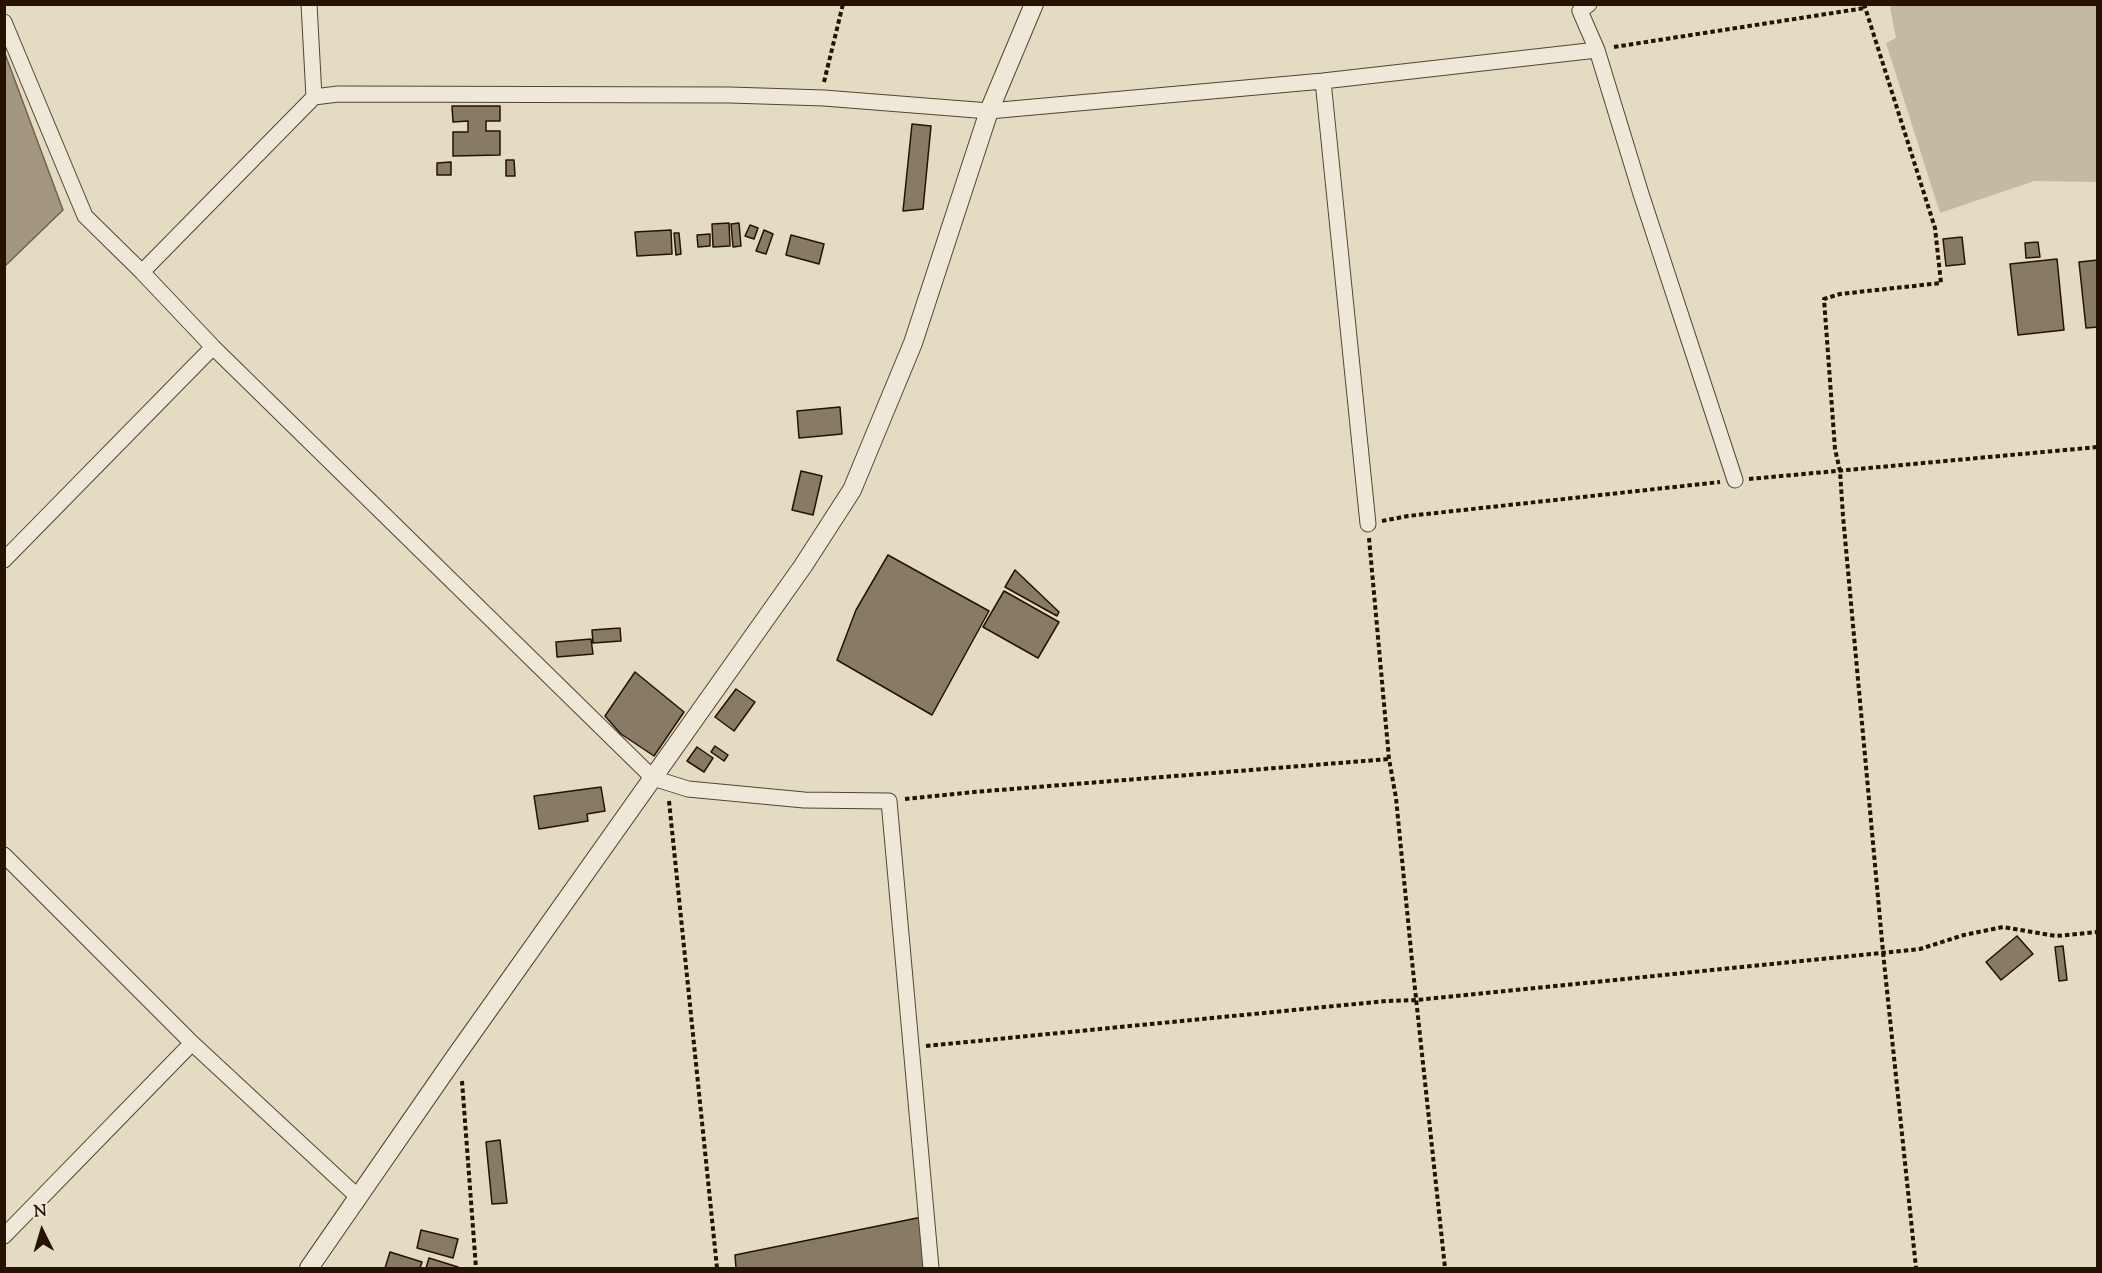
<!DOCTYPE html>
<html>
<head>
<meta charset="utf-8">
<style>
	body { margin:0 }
	#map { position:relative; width:2102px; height:1273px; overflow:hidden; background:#e3dcc2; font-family:"Sorts Mill Goudy",serif }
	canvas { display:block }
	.frame { position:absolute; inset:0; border:6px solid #261200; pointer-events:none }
	.north { position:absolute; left:12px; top:1201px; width:60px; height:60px; -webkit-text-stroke:4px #ede8d7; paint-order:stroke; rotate:355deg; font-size:16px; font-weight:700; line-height:24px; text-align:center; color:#261200 }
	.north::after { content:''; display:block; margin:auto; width:21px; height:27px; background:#261200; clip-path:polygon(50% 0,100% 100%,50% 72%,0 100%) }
</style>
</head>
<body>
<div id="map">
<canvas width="2102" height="1273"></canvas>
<div class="frame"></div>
<div class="north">N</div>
</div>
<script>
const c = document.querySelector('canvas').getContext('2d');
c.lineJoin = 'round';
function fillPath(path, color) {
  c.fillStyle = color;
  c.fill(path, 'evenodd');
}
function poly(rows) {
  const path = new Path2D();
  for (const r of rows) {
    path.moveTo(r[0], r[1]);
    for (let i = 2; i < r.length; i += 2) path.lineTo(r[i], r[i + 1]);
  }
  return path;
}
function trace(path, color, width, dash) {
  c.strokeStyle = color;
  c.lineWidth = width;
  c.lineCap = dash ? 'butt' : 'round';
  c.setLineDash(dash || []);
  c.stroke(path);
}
fillPath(poly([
	[1895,5,2097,5,2097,182,2034,181,1940,213,1886,43,1896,38,1890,7]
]), '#c3baa1');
const water = poly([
	[4,51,63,210,5,266,4,266,4,51]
]);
fillPath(water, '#a39780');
trace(water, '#71624d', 1.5);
const building = poly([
	[452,106,500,106,500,121,486,121,486,131,500,131,500,155,453,156,453,132,468,132,468,121,453,122,452,106],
	[912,124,931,126,923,209,903,211,912,124],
	[506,160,514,160,515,176,506,176,506,160],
	[451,162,451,175,437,175,437,163,451,162],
	[729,223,730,246,713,247,712,224,729,223],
	[739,223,741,246,733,247,731,224,739,223],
	[750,225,758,228,754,239,745,236,750,225],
	[671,230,672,254,637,256,635,232,671,230],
	[764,230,773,234,766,254,756,251,764,230],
	[674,233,679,233,681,254,676,255,674,233],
	[710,234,710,246,698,247,697,235,710,234],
	[791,235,824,244,819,264,786,255,791,235],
	[1962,237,1965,264,1946,266,1943,239,1962,237],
	[2038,242,2040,257,2026,258,2025,243,2038,242],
	[2057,259,2064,330,2018,335,2010,264,2057,259],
	[2098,260,2098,327,2086,328,2079,262,2098,260],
	[840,407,842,434,799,438,797,411,840,407],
	[801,471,822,476,813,515,792,510,801,471],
	[888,555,989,611,932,715,837,660,856,610,888,555],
	[1015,570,1059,612,1057,616,1005,587,1015,570],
	[1004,591,1059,622,1038,658,983,627,1004,591],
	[620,628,621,641,593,643,592,630,620,628],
	[591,639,593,654,557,657,556,642,591,639],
	[635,672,684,712,654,756,621,734,605,716,635,672],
	[736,689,755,702,734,731,715,717,736,689],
	[715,746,728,755,724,761,711,752,715,746],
	[697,747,713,758,704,772,687,761,697,747],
	[601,787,605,811,587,814,588,821,539,829,534,796,601,787],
	[2017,936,2033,954,2001,980,1986,962,2017,936],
	[2063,946,2067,980,2059,981,2055,947,2063,946],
	[500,1140,507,1203,492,1204,486,1142,500,1140],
	[922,1217,925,1268,736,1268,735,1255,922,1217],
	[421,1230,458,1239,453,1258,417,1248,421,1230],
	[390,1252,422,1262,420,1268,385,1268,390,1252],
	[429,1258,458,1267,457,1268,426,1268,429,1258]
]);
fillPath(building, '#887b65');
trace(building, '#261200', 1.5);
const minor = poly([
	[309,4,314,97],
	[1589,4,1580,11,1597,50,1641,194,1735,480],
	[4,22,85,216,142,272,213,347,653,778,688,789,804,800,889,801,931,1268],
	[1323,81,1368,524],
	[142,272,314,97,338,94,730,95,824,98,989,111,1323,81,1597,50],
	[4,560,213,347],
	[4,855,192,1043,358,1197],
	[4,1236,192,1043]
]);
const tertiary = poly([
	[309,1268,455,1057,803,566,852,490,913,343,989,111,1034,4]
]);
trace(minor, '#554430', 17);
trace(tertiary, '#554430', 20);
trace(poly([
	[1864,4,1935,228,1941,283,1840,294,1824,299,1835,449,1840,471,1843,516,1883,952,1916,1268],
	[1614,47,1865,8],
	[824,82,843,4],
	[1749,479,2098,447],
	[1382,521,1408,516,1720,482],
	[1369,538,1389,759,1396,798,1412,961,1445,1268],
	[905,799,974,792,1389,759],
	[669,801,717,1268],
	[926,1046,1386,1001,1417,1000,1920,949,1964,935,2003,927,2056,936,2098,932],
	[462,1081,476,1268]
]), '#261200', 4, [4.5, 3]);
trace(minor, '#ede8d7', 15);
trace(tertiary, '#ede8d7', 18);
</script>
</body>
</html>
